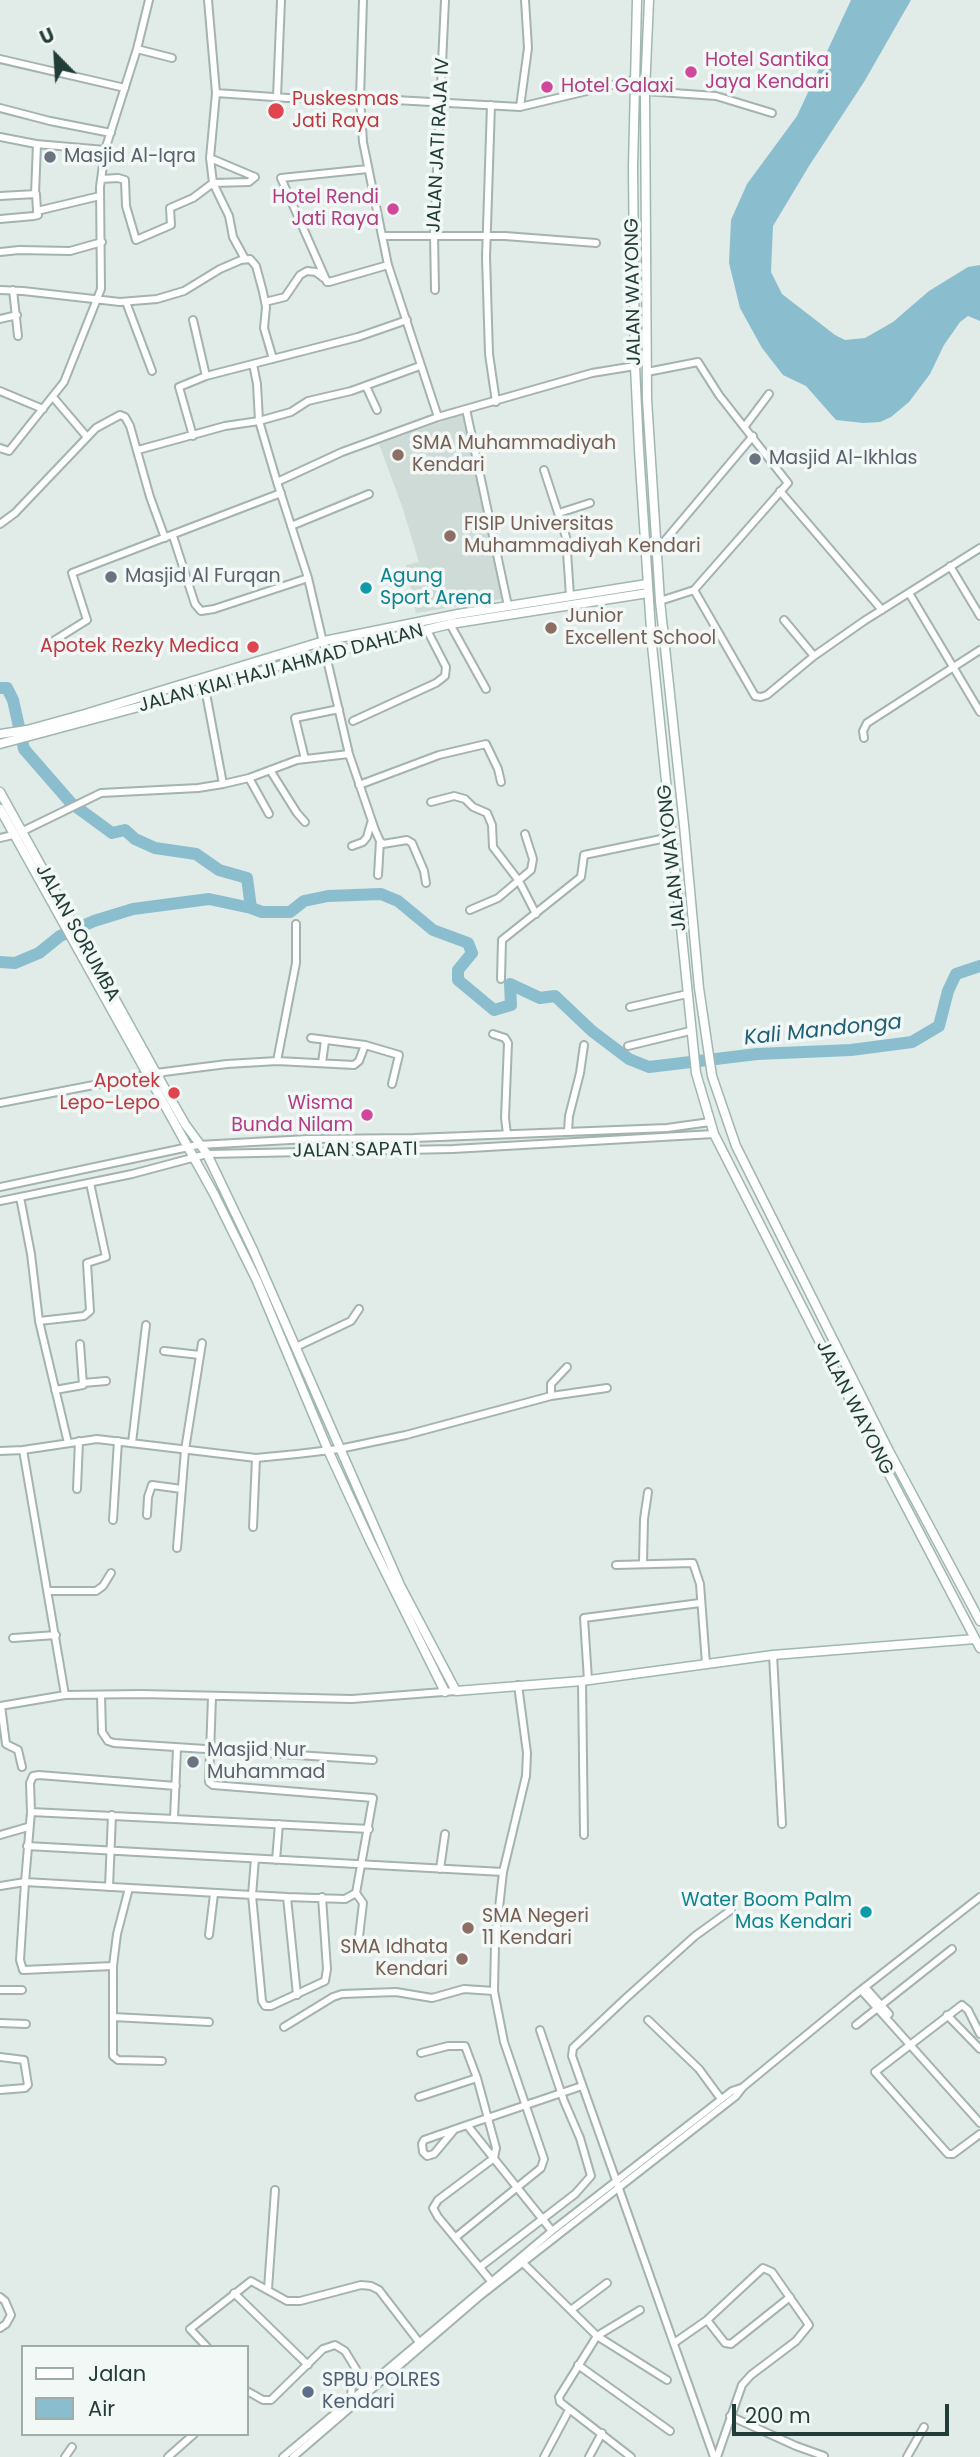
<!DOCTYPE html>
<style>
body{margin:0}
#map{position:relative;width:980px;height:2457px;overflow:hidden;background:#e1ebe8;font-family:Poppins,sans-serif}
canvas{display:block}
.legend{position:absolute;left:21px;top:2345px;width:228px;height:91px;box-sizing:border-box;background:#f1f8f5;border:2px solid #9eada9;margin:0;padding:9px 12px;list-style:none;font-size:21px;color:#223c37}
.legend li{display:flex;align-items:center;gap:14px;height:35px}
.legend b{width:35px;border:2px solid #9eada9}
.north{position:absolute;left:21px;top:21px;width:70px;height:70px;-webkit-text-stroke:5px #f1f8f5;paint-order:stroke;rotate:336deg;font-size:19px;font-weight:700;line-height:28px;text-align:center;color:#223c37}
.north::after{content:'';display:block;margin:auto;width:24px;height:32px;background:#223c37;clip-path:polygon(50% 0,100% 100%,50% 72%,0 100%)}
.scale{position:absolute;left:732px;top:2404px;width:217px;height:32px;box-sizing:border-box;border:4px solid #223c37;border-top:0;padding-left:9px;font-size:21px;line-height:24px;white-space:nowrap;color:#223c37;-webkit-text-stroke:5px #f1f8f5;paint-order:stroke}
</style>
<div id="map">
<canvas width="980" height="2457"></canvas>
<ul class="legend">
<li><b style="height:9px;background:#fff"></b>Jalan</li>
<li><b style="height:19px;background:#8abecf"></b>Air</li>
</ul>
<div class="north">U</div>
<div class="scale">200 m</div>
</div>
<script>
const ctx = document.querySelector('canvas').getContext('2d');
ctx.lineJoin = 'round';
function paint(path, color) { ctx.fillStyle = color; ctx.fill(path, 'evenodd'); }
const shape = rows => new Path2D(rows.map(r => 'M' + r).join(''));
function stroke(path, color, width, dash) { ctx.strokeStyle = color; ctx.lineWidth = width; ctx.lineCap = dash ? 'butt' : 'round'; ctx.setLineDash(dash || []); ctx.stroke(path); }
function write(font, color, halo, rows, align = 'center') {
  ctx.font = font + ' Poppins,sans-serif'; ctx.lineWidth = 7; ctx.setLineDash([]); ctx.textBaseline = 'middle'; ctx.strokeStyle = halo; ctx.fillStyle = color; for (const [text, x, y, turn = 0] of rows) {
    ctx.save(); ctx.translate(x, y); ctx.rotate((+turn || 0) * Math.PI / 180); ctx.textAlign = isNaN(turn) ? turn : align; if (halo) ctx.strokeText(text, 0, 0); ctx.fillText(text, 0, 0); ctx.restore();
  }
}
paint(shape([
 [466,413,502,599,416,613,406,565,419,562,403,509,379,444]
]), '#cfdbd7');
paint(shape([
 [851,0,911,0,864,82,809,166,773,226,771,272,782,294,835,335,845,340,865,338,893,322,929,291,968,267,980,265,980,321,968,316,960,322,944,345,930,374,909,402,891,417,880,422,863,423,836,420,806,386,783,375,762,348,740,308,729,263,731,220,747,184,797,116]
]), '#8abecf');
stroke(shape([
 [0,688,7,688,13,700,24,749,71,803,112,833,125,830,135,839,155,848,196,854,219,870,247,878,251,908,262,912,290,912,304,901,328,896,381,894,398,901,433,930,468,943,472,953,458,970,458,980,494,1010,511,1005,510,984,540,998,555,996,592,1031,629,1059,649,1067,757,1054,851,1050,912,1042,939,1026,948,991,956,974,980,966],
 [0,962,15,963,39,953,60,936,94,921,133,909,209,899,251,908]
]), '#8abecf', 12);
const street = shape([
 [208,0,216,93,210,158,213,183,229,216,233,237,245,259],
 [363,0,360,98,363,142,388,265,438,417],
 [137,49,172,58],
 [0,59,125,88],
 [645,91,716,96,772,113],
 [216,93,288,98,360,98,520,107,633,80],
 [277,97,281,0],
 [491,105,486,257,489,354,496,402],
 [520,107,528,48,525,0],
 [0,108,50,121,111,133],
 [0,137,36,144,105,150],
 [210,158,255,177],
 [101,179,118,178,125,180,126,206,136,240,171,225,170,208,193,198,213,183,249,182,255,177],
 [35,194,37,144],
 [0,196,36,194,37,211],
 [0,219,34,216,38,215,37,211,100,196],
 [383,236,505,236,596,243],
 [0,252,19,250,70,251,102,242],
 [327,282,281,178,368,169],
 [0,290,23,291,120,302,157,299,184,291,220,269,241,260,250,259,256,266,263,292,266,307,264,328,273,359],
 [13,290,18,336],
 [435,290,434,234,445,0],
 [126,302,152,371],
 [265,302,285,297,300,275,307,271,316,272,329,282,388,265],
 [0,319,17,315],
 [193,320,206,376,358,337,407,320],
 [253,364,257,384,259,421,277,482],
 [647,372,698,362,719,395,788,483,694,590,660,601],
 [366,386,377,410],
 [0,391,43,409],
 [53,397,87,437],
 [466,409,508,606],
 [745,426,769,394],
 [193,436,179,387,206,376],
 [0,448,9,451,64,382,101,289,100,187,105,150,137,49,149,0],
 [138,450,225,426,259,421,291,412,308,401,351,391,420,366],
 [544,470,566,537,570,596],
 [780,491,882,610],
 [559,513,590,503],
 [0,524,15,513,96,428,120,415,125,417,130,426,150,497,165,538],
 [291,526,369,494],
 [173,536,195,604,201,611,214,609,308,578],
 [657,550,753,436],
 [950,566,980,616],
 [694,590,755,696,761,697,767,695,814,656,864,621,980,548],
 [909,593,980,712],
 [784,620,814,656],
 [450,624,486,689],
 [55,640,87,620,72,573,281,493],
 [205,688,223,784],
 [353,721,436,683,445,676,446,667,427,630],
 [864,738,863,731,867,723,980,650],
 [305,759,295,718,339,709],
 [270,770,297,813,305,822],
 [249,778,269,814],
 [359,785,439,755,486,744,498,769,501,782],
 [431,802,454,796,465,799,473,807,487,813,492,825,493,847,519,881,536,914],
 [21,832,101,793,198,788,223,784,249,778,297,760,349,754],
 [0,838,13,835],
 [352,846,363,842,367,837,371,823],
 [378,875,380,841],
 [426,883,424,871,412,843,407,840,383,844,380,841,375,830,349,754,308,578,277,482,342,452,438,417,592,373,635,366],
 [470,910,498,898,531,870,533,859,525,834],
 [501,979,502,940,581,877,584,855,671,837],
 [630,1007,687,994],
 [493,1034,505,1038,508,1043,505,1118,507,1134],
 [311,1038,365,1045],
 [628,1046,690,1031],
 [277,1061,354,1065,359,1061,365,1045,399,1055,392,1084],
 [322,1063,325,1041],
 [0,1103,156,1073,227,1064,277,1061,296,963,296,924],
 [568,1131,569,1116,580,1073,584,1045],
 [0,1187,198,1145,308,1139,414,1138,667,1128,710,1122],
 [20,1197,31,1254,39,1321,68,1443],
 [0,1201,132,1174,207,1154,453,1149,714,1134],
 [39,1321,84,1316,90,1311,87,1263,106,1257,90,1183],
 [296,1347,351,1321,359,1309],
 [164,1351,200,1355],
 [83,1383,106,1381],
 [55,1390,83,1385,80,1344],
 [551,1396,551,1384,567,1367],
 [132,1443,146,1325],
 [23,1450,65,1695],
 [0,1451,23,1450,97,1439,256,1458,297,1454,339,1449,406,1435,551,1396,607,1388],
 [77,1489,79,1441],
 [147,1515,148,1497,152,1485,182,1489],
 [113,1520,118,1441],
 [253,1527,256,1458],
 [177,1548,185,1450,202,1343],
 [643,1563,644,1519,648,1492],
 [616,1565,693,1563,700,1584,706,1664],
 [48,1591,96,1591,103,1586,111,1573],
 [13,1638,56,1635],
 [773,1655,782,1824],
 [588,1680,584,1618,700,1603],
 [582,1681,584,1835],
 [101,1695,102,1732,108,1741,114,1743,373,1760],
 [0,1706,65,1695,141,1694,352,1699,456,1691],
 [1,1706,6,1744,18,1750,22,1767],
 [177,1748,174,1819,369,1829],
 [31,1812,30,1783,33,1776,39,1775,176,1786],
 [174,1819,31,1812,25,1882,287,1897,345,1899,356,1893,373,1798,213,1785,209,1782,212,1697],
 [0,1835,28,1827],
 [27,1846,503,1872],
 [255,1859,252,1895,262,2001,265,2006,271,2006,325,1981,327,1969,322,1897],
 [276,1860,279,1824],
 [440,1869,445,1834],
 [0,1886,25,1882,20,1960,23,1970,113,1966],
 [109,1887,112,1815],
 [129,1888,117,1934,113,1966,113,2056,118,2060,162,2061],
 [356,1893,363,1903,358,1945],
 [287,1897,297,1995],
 [209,1935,214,1894],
 [865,1987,889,2014],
 [0,1990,22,1990],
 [861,1990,980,2123],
 [947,2015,980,2049],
 [113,2017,209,2022],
 [648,2020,699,2069,721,2099],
 [0,2023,26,2024],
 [856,2025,952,1949],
 [284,2027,333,1997,342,1994,396,1992,432,1998,464,1989,494,1991],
 [980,2034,968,2010,962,2005,875,2072,948,2154,953,2154,980,2134],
 [421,2053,448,2046,465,2046,477,2078],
 [0,2057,24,2060,28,2085,25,2088,0,2090],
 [419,2097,477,2078,496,2148,494,2158,438,2200,433,2208,438,2217,491,2281],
 [454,2130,434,2154,427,2156,423,2152,422,2144,424,2140,467,2125],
 [552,2231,467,2125,582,2086],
 [456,2237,541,2168,544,2159,504,2042,494,1991,495,1944,503,1872,526,1776,527,1753,518,1685],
 [520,2260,597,2336,667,2380],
 [480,2267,575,2194,591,2176,580,2138,564,2101,540,2030],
 [268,2289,275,2190],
 [234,2293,308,2365],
 [0,2297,5,2301,11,2315,6,2324,0,2328],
 [571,2310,607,2283],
 [707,2320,725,2343,731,2344,790,2297],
 [674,2343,707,2320,763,2268,772,2272,809,2325,796,2341,751,2375,742,2385,717,2457],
 [207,2347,190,2329,251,2281,287,2301,300,2301,361,2285,371,2286,379,2290,419,2342],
 [578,2365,670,2431],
 [247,2391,263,2400,271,2400,323,2349,335,2345,345,2351,356,2369,352,2381,351,2399],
 [730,2416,796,2446,824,2456],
 [65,2457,72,2447],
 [168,2457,194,2434],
 [283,2457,552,2231,732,2091,741,2088],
 [293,2457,480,2296,736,2096,743,2087,856,1994,980,1897],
 [544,2457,569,2410],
 [589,2457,602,2433],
 [631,2457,560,2402,559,2397,597,2336,640,2310],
 [714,2457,572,2056,573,2048,626,1998,695,1936,731,1910],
 [907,2457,924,2427]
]);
const secondary = shape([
 [637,0,633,167,635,366,639,450,652,645,696,1073,714,1134,827,1356,980,1648],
 [649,0,645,91,647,399,660,601,684,825,699,988,712,1076,736,1146,889,1451,980,1621],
 [0,734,27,730,85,714,324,641,458,614,647,584],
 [0,744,146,705,292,662,450,624,648,593],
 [0,792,156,1073,185,1124,207,1154,253,1250,400,1585,456,1691,582,1681,773,1655,975,1639],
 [0,809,214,1194,257,1281,328,1450,370,1541,445,1692]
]);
stroke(street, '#a4b3af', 10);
stroke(secondary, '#a0b7b1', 11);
stroke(street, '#fff', 6);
stroke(secondary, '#fff', 8);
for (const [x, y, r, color] of [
 [691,72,7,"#d1479c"],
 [547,87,7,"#d1479c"],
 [276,111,9,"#e0444e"],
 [50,157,7,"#6b7280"],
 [393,209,7,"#d1479c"],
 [398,455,7,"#8d6e63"],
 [755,459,7,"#6b7280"],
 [450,536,7,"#8d6e63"],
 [111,577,7,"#6b7280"],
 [366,588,7,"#0f9aa8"],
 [551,628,7,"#8d6e63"],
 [253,647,7,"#e0444e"],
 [174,1093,7,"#e0444e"],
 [367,1115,7,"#d1479c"],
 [193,1762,7,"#6b7280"],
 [866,1912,7,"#0f9aa8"],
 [468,1928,7,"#8d6e63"],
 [462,1959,7,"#8d6e63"],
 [308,2392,7,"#5c6f8a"]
]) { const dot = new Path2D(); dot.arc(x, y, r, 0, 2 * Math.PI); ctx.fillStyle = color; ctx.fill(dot); stroke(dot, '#f1f8f5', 2.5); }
write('19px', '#b23c85', '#f1f8f5', [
 ["Hotel Santika",705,61],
 ["Jaya Kendari",705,83],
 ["Hotel Galaxi",561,87],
 ["Hotel Rendi",379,198,"right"],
 ["Jati Raya",379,220,"right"],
 ["Wisma",353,1104,"right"],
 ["Bunda Nilam",353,1126,"right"]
], 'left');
write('19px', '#be3a42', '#f1f8f5', [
 ["Puskesmas",292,100,"left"],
 ["Jati Raya",292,122,"left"],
 ["Apotek Rezky Medica",239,647],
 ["Apotek",160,1082],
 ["Lepo-Lepo",160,1104]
], 'right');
write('19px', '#223c37', '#f1f8f5', [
 ["JALAN JATI RAJA IV",439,145,-87],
 ["JALAN WAYONG",634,292,-91],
 ["JALAN KIAI HAJI AHMAD DAHLAN",281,669,-15],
 ["JALAN WAYONG",673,858,-96],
 ["JALAN SORUMBA",77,933,61],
 ["JALAN SAPATI",355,1151,-1],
 ["JALAN WAYONG",854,1408,63]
]);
write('19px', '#5b616d', '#f1f8f5', [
 ["Masjid Al-Iqra",64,157],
 ["Masjid Al-Ikhlas",769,459],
 ["Masjid Al Furqan",125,577],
 ["Masjid Nur",207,1751],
 ["Muhammad",207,1773]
], 'left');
write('19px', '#785e54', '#f1f8f5', [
 ["SMA Muhammadiyah",412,444],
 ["Kendari",412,466],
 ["FISIP Universitas",464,525],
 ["Muhammadiyah Kendari",464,547],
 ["Junior",565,617],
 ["Excellent School",565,639],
 ["SMA Negeri",482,1917],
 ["11 Kendari",482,1939],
 ["SMA Idhata",448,1948,"right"],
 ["Kendari",448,1970,"right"]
], 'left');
write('19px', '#0d838f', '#f1f8f5', [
 ["Agung",380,577],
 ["Sport Arena",380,599],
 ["Water Boom Palm",852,1901,"right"],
 ["Mas Kendari",852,1923,"right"]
], 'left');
write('19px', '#4e5e75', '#f1f8f5', [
 ["SPBU POLRES",322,2381],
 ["Kendari",322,2403]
], 'left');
write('italic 21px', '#1e5e76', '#f1f8f5', [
 ["Kali Mandonga",823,1031,-6]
]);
</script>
